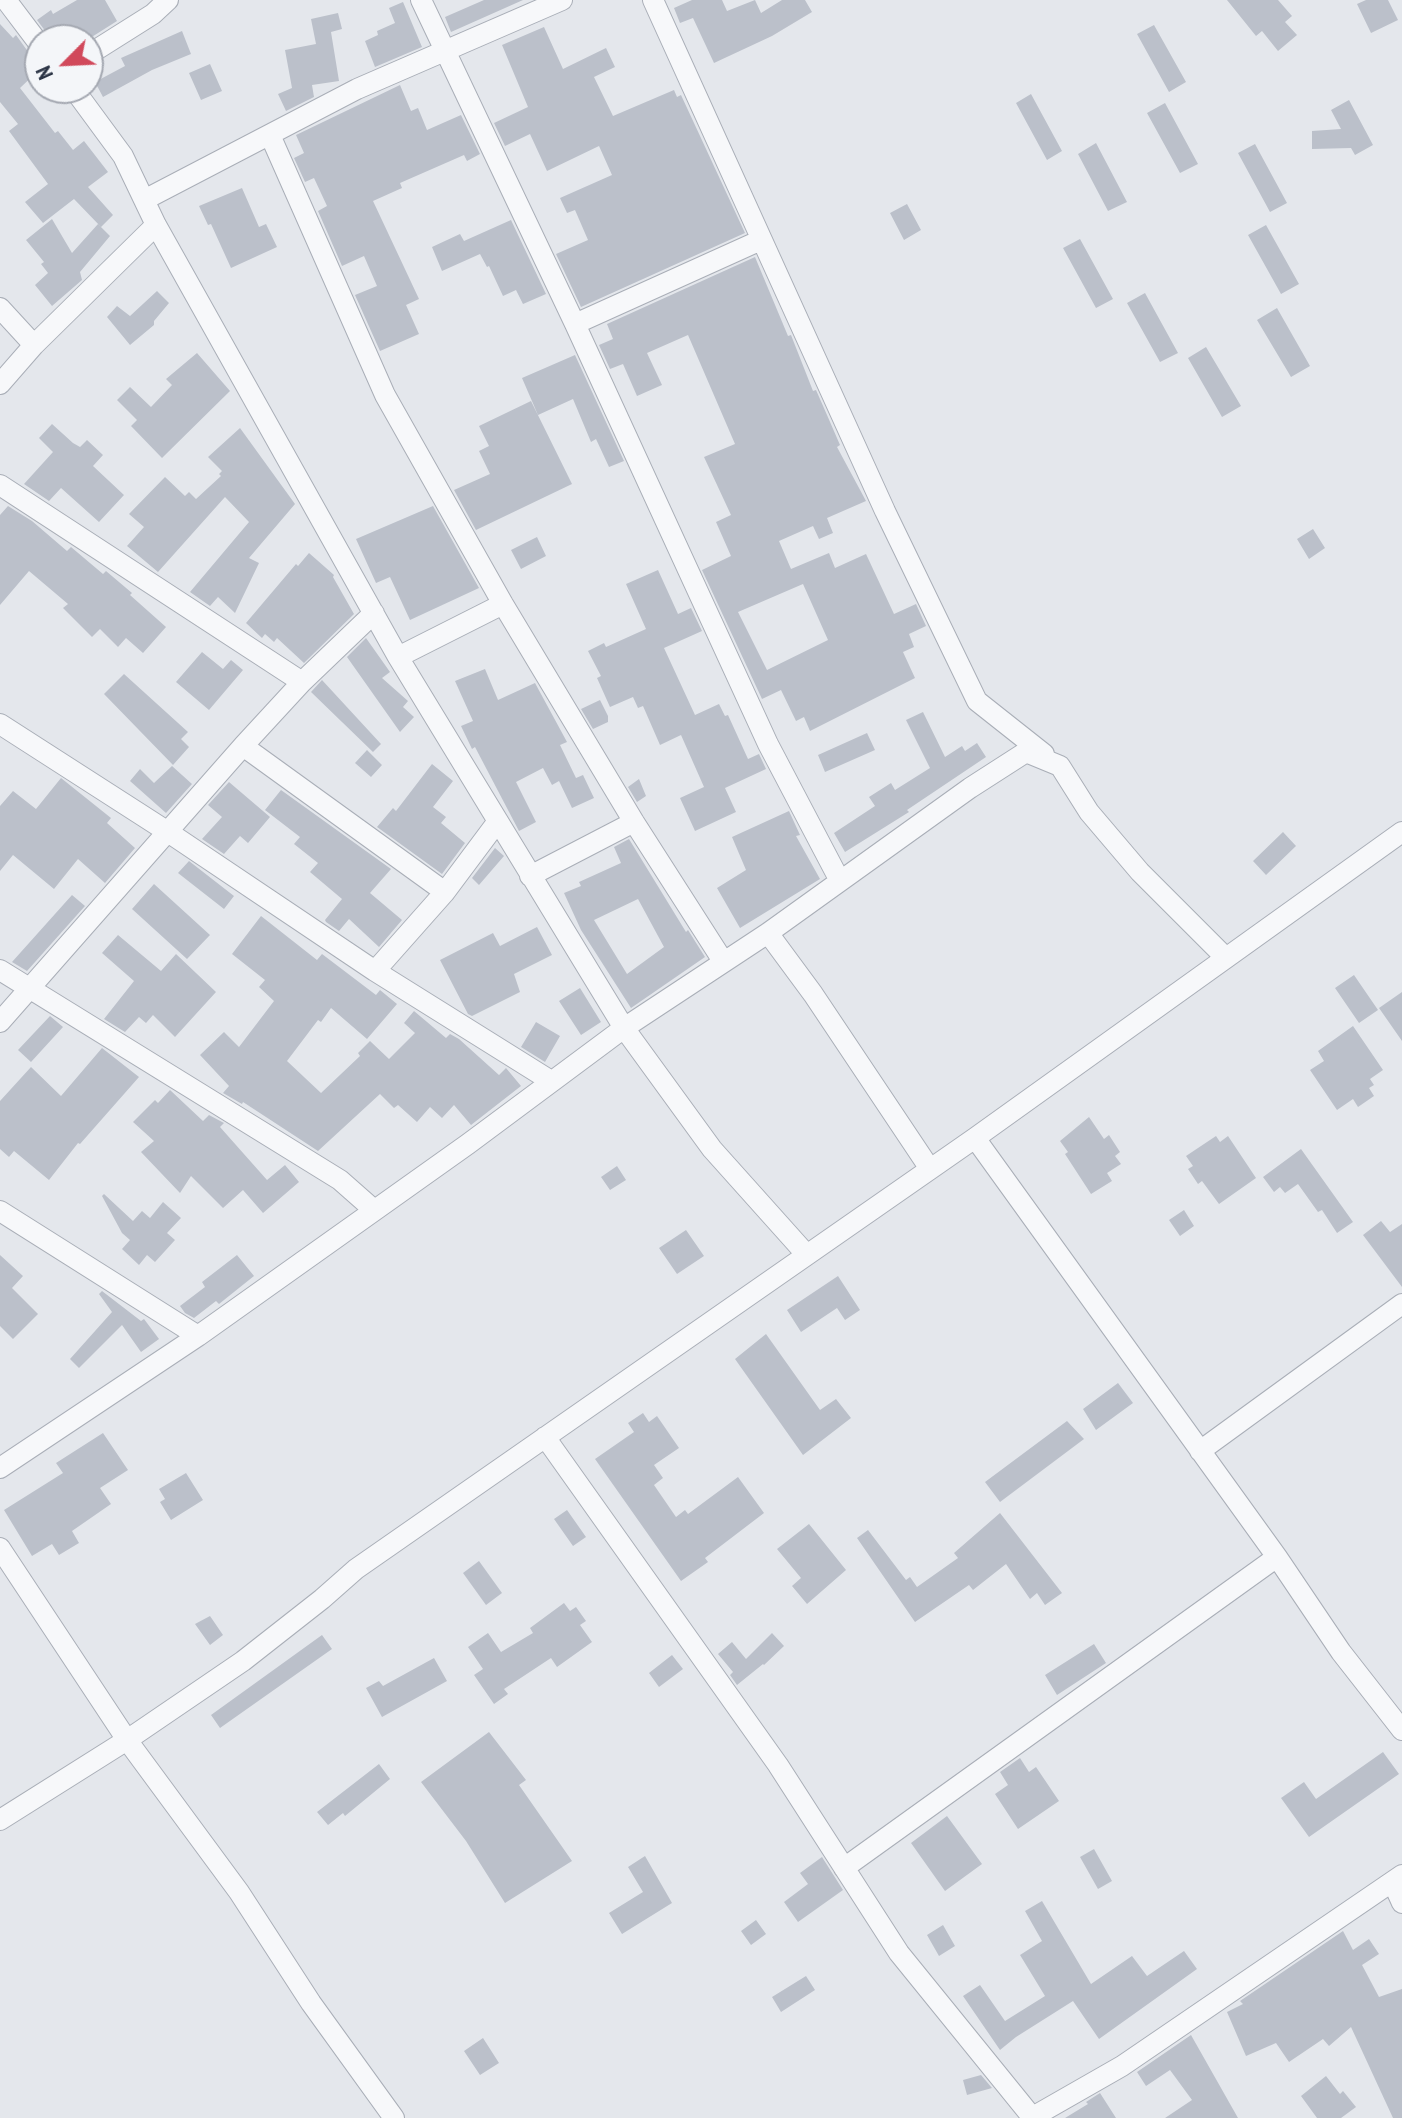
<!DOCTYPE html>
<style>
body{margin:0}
#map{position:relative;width:1402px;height:2118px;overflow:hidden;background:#e4e7ec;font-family:"PT Sans Narrow",sans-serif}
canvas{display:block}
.north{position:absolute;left:24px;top:24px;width:80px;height:80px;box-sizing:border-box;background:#f4f6f9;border:2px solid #a4a8b1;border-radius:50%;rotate:246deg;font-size:22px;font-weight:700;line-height:32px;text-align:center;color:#2b3445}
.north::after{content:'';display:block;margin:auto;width:28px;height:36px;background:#d1495b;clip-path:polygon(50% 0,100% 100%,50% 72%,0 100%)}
</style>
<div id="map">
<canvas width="1402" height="2118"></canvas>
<div class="north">N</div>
</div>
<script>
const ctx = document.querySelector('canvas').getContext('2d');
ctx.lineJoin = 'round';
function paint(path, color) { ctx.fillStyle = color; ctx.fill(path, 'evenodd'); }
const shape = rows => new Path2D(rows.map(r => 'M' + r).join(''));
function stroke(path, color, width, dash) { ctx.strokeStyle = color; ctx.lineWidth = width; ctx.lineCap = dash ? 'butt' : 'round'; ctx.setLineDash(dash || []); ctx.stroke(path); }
paint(shape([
 [77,0,105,0,117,21,87,40,52,40,37,20,51,10,53,14],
 [484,0,523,0,451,32,445,17],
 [692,0,722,0,727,11,755,0,761,13,782,0,805,0,812,12,772,36,714,63,693,18,680,23,674,8],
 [1227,0,1278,0,1292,16,1285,22,1297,35,1278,51,1262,31,1256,36],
 [1366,0,1388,0,1398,20,1371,33,1357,4],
 [403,2,422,47,375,67,365,41,378,35,377,31,395,23,389,8],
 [338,13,342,29,331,32,339,81,312,85,314,97,286,111,278,94,292,88,285,50,316,44,311,19],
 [0,24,13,38,16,35,29,53,27,55,40,69,20,88,55,133,58,131,73,150,84,141,108,172,88,187,113,215,101,227,74,199,43,223,25,202,48,184,9,131,18,124,0,102],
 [1154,25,1186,82,1169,92,1137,34],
 [544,27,563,69,606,48,615,67,594,77,613,116,674,90,677,97,681,95,745,233,581,307,556,254,588,240,575,210,567,213,560,198,612,175,599,146,547,171,530,134,505,146,494,123,528,107,502,45],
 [182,31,191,54,152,70,103,97,95,82,125,66,121,58],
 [210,64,222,91,201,100,189,73],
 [400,85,411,111,418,108,427,130,461,115,480,154,467,161,464,155,400,183,402,188,373,201,419,299,406,305,419,334,380,351,355,295,377,286,364,256,342,266,318,211,327,206,314,178,305,182,294,158,304,153,296,135],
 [1031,94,1062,151,1047,160,1016,103],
 [1349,100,1373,145,1355,155,1351,148,1312,149,1312,131,1341,129,1331,110],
 [1165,103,1198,164,1180,173,1147,113],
 [1096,143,1127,202,1108,211,1078,154],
 [1255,144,1287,203,1270,212,1238,153],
 [242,188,259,227,266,224,277,247,231,268,211,224,208,225,199,206],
 [907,204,921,230,904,240,890,213],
 [52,219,72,253,98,224,110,236,80,272,82,280,52,306,35,285,48,273,41,264,44,262,26,240],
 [511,220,546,294,523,304,516,290,503,296,489,266,487,267,480,254,442,271,432,247,460,234,464,241],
 [1266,225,1299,284,1281,294,1248,235],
 [1080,239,1113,299,1096,308,1063,248],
 [755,257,788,336,791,335,813,391,816,390,827,415,840,445,837,447,866,501,827,518,833,533,819,539,813,526,779,541,791,569,829,553,835,568,866,554,894,614,916,604,926,626,909,634,914,647,903,652,915,678,810,731,804,717,796,721,781,690,762,699,702,570,731,556,716,522,731,515,704,457,735,444,688,335,647,353,662,385,637,396,623,364,610,369,599,345,613,339,607,324],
 [803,584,828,640,767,670,738,612],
 [157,291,169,303,154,321,154,325,130,345,107,317,117,306,130,316],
 [1145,293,1178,353,1160,362,1127,303],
 [1277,308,1310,366,1291,377,1257,320],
 [1206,347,1241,406,1222,417,1188,358],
 [197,353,230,391,162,458,131,426,137,420,117,400,130,387,151,407,172,385,166,379],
 [575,355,624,461,609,467,596,439,591,442,573,399,538,415,522,378],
 [531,401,572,484,476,530,454,490,490,474,479,451,489,446,479,426],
 [52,424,73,443,80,447,87,440,103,455,93,466,124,495,99,522,61,488,49,501,24,484,53,452,39,438],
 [240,428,295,504,249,558,259,563,235,613,218,597,210,606,190,592,249,522,225,497,158,572,127,546,144,527,129,514,165,477,185,496,189,492,196,499,221,476,219,474,222,471,208,457],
 [8,506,32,521,67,551,71,547,103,574,106,571,132,593,130,595,166,627,143,653,126,638,118,647,100,629,92,637,63,608,68,604,29,571,0,605,0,515],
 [433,506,479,588,410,620,390,577,376,583,356,539],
 [1313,529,1325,548,1309,559,1297,539],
 [537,537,546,556,521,569,511,550],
 [309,553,334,575,333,577,354,614,304,663,277,638,274,642,265,634,262,638,246,623,296,564,298,566],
 [658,570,678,614,691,608,702,631,664,648,695,715,719,704,725,716,728,715,748,759,759,754,766,769,725,788,736,812,695,831,680,798,704,787,681,735,660,745,643,706,638,708,633,697,610,707,597,678,601,676,588,651,604,643,606,647,646,629,626,584],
 [366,638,390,672,382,678,408,701,403,707,414,717,400,732,347,657],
 [202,652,223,669,231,660,243,670,209,710,176,682],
 [485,669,498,700,535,683,567,742,560,745,576,778,583,775,594,798,572,808,559,781,552,785,543,768,516,782,536,822,519,831,475,747,472,749,461,726,473,721,455,681],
 [124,674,188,732,181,739,189,747,173,765,104,694],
 [322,680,381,744,373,752,311,692],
 [600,700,608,716,608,722,593,729,581,709],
 [923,712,945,757,962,746,965,751,977,743,986,757,907,810,909,812,845,852,834,833,875,806,869,797,891,783,895,790,930,768,906,720],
 [867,733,875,750,825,772,818,755],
 [367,750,382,765,371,777,355,763],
 [432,764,453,781,433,807,446,817,441,823,465,843,442,874,377,827,393,808,396,811],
 [172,766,192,784,166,813,130,781,140,769,154,783],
 [61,778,111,818,107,823,135,848,105,883,78,859,54,889,13,855,0,871,0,806,13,791,36,809],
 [639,779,646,796,637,802,628,787],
 [229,782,270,817,248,843,240,836,224,854,202,839,222,817,208,805],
 [281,790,391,869,370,893,402,920,379,947,349,919,339,931,326,922,325,920,342,899,310,872,318,863,294,844,300,837,265,810],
 [789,811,800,835,796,836,820,879,740,928,717,888,746,870,732,837],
 [1283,832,1296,846,1266,875,1253,861],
 [629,839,686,932,688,930,705,957,631,1008,581,930,564,893,581,886,579,882,621,863,614,847],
 [638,899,664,947,627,974,594,920],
 [495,848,504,856,479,885,472,878],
 [189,861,234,896,224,909,178,873],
 [154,884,210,935,187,959,132,909],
 [72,895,85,906,27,971,12,962],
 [261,916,317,960,322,954,376,995,380,990,397,1004,367,1039,331,1008,321,1022,318,1020,287,1061,321,1093,360,1056,358,1053,370,1041,389,1059,415,1033,404,1023,414,1011,446,1038,450,1034,459,1039,499,1075,506,1068,521,1086,471,1125,454,1105,442,1118,430,1107,417,1122,398,1105,394,1108,380,1094,318,1151,243,1102,242,1104,223,1093,229,1086,200,1055,224,1032,239,1047,274,1001,259,987,265,980,232,954],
 [537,927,552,955,514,974,520,992,472,1016,468,1014,440,960,493,933,500,946],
 [118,935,161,971,176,954,216,992,175,1037,153,1015,146,1023,139,1017,125,1032,104,1019,134,981,102,953],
 [1354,975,1378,1010,1359,1023,1335,988],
 [580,988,601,1022,581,1035,559,1001],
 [1402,992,1402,1041,1379,1008],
 [50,1016,63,1027,31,1062,18,1050],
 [536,1022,560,1036,545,1062,521,1047],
 [1353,1026,1383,1070,1370,1079,1374,1085,1369,1088,1374,1096,1358,1107,1353,1099,1337,1110,1310,1070,1324,1061,1318,1051],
 [102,1048,139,1077,80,1144,78,1143,49,1180,14,1151,9,1157,0,1149,0,1101,31,1067,61,1096],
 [170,1090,203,1121,209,1115,224,1123,220,1127,267,1180,285,1165,299,1182,263,1213,243,1190,223,1208,191,1176,180,1193,141,1152,154,1141,133,1122,155,1100,158,1103],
 [1089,1117,1104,1139,1109,1135,1120,1152,1115,1156,1121,1164,1107,1173,1112,1181,1091,1194,1065,1154,1068,1152,1060,1141],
 [1216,1136,1220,1142,1228,1136,1256,1178,1219,1204,1202,1181,1198,1184,1188,1169,1193,1166,1186,1156],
 [1301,1149,1353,1222,1337,1233,1322,1210,1318,1212,1298,1184,1285,1193,1280,1187,1274,1192,1263,1177],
 [617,1166,626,1180,610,1190,601,1177],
 [104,1194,133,1221,142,1211,150,1218,163,1202,181,1218,167,1233,175,1240,155,1262,147,1255,139,1265,122,1249,130,1240,122,1233,102,1196],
 [1184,1210,1194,1226,1180,1236,1169,1220],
 [1381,1221,1390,1232,1402,1224,1402,1287,1363,1235],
 [686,1230,704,1256,677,1274,659,1248],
 [0,1255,23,1276,12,1288,38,1314,13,1339,0,1326],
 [237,1255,254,1276,219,1304,216,1301,194,1318,185,1313,180,1306,205,1287,202,1282],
 [838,1276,860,1310,845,1320,837,1308,801,1332,787,1310],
 [102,1291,141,1321,144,1319,159,1339,141,1352,122,1325,79,1368,70,1359,112,1312,99,1294],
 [766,1334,820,1410,836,1399,851,1418,803,1455,735,1359],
 [1118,1383,1133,1403,1096,1430,1083,1409],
 [643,1413,649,1422,657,1416,679,1448,654,1465,663,1478,654,1485,676,1517,685,1510,688,1514,738,1477,764,1513,705,1558,708,1562,681,1581,595,1459,634,1432,628,1423],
 [1067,1421,1084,1439,1000,1502,985,1482],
 [103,1433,128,1470,100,1488,111,1504,72,1531,79,1543,59,1555,52,1544,32,1556,4,1510,63,1473,56,1463],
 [186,1473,203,1500,171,1520,160,1502,165,1499,159,1489],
 [567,1510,586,1537,573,1546,554,1519],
 [1000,1513,1062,1593,1045,1605,1037,1593,1030,1599,1006,1564,973,1590,969,1585,915,1622,857,1538,868,1530,906,1580,910,1577,917,1587,958,1558,954,1553],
 [809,1524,846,1570,807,1604,792,1586,801,1578,777,1549],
 [479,1561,502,1593,486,1605,463,1573],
 [564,1603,570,1611,576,1607,586,1621,580,1625,592,1642,557,1667,551,1658,504,1689,508,1694,494,1704,474,1675,483,1669,468,1647,488,1633,501,1652,533,1633,530,1628],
 [210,1616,223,1635,210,1645,195,1624],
 [772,1633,784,1646,764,1665,763,1664,737,1685,730,1675,733,1672,718,1654,732,1642,746,1659],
 [322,1635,332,1649,220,1728,211,1715],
 [1094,1644,1106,1663,1057,1695,1045,1675],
 [672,1655,683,1669,659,1687,649,1673],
 [434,1658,447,1681,382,1717,366,1688,379,1681,383,1686],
 [489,1732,526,1780,519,1785,572,1861,505,1903,466,1841,421,1782],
 [1383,1752,1399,1774,1309,1837,1281,1798,1304,1782,1316,1799],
 [1020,1758,1029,1772,1036,1767,1059,1801,1018,1829,995,1794,1008,1785,1000,1772],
 [379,1764,390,1779,345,1816,343,1813,328,1825,317,1812],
 [947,1816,982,1864,945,1891,911,1843],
 [1094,1849,1112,1881,1098,1889,1080,1857],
 [645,1856,672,1903,622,1934,609,1913,643,1892,628,1867],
 [822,1857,843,1890,798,1922,784,1902,808,1884,800,1873],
 [1042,1901,1091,1984,1132,1956,1147,1976,1184,1951,1197,1969,1099,2039,1073,2001,1016,2037,1000,2050,963,1996,980,1985,1005,2021,1045,1996,1020,1955,1042,1941,1025,1911],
 [756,1920,766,1934,751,1945,741,1931],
 [943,1925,955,1946,939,1956,927,1935],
 [1343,1931,1353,1950,1369,1939,1379,1954,1362,1965,1379,1997,1402,1989,1402,2118,1393,2118,1351,2027,1329,2046,1323,2039,1289,2062,1276,2043,1246,2056,1227,2012,1243,2004,1240,2001],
 [806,1976,815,1990,781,2012,772,1997],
 [1191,2035,1238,2118,1165,2118,1192,2100,1170,2070,1146,2086,1137,2072],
 [483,2038,499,2063,480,2075,464,2051],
 [981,2075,992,2088,967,2095,963,2080],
 [1326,2076,1340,2094,1343,2091,1356,2107,1341,2118,1317,2118,1301,2096],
 [1100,2093,1116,2118,1065,2118,1088,2104,1086,2102]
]), '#bbc0ca');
const minor = shape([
 [6,0,40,45],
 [421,0,575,324,768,744,840,881],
 [653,0,885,511,977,701,1044,754],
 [88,55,153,14,168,0],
 [73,88,123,156,156,225,398,657,624,1028,712,1149,806,1254],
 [270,135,385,395,503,604,634,822,723,961],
 [144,200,357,89,562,0],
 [0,308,34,345],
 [575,324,761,240],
 [0,384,34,345,156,225],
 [0,485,302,682],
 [398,657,503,604],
 [0,724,168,832,375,971,551,1081],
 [243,746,445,892],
 [530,876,634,822],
 [768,933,813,994,930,1169],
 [0,970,340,1180,374,1210],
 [375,971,445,892,498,821],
 [0,1022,243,746,302,682,374,613],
 [975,1138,1277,1557,1341,1652,1402,1730],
 [0,1211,198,1336],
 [545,1437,778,1765,899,1953,1032,2117],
 [1200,1451,1402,1304],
 [0,1468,198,1336,468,1144,624,1028,768,933,970,788,1026,752,1060,766,1089,812,1140,872,1226,958],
 [0,1548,127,1740,239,1892,311,2003,394,2118],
 [0,1820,127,1740,243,1661,322,1599,356,1569,975,1138,1402,832],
 [844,1868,1277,1557],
 [1393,1883,1402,1903],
 [1031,2118,1122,2066,1402,1875]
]);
stroke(minor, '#a9aeb7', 22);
stroke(minor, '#f7f8fa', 20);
</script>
